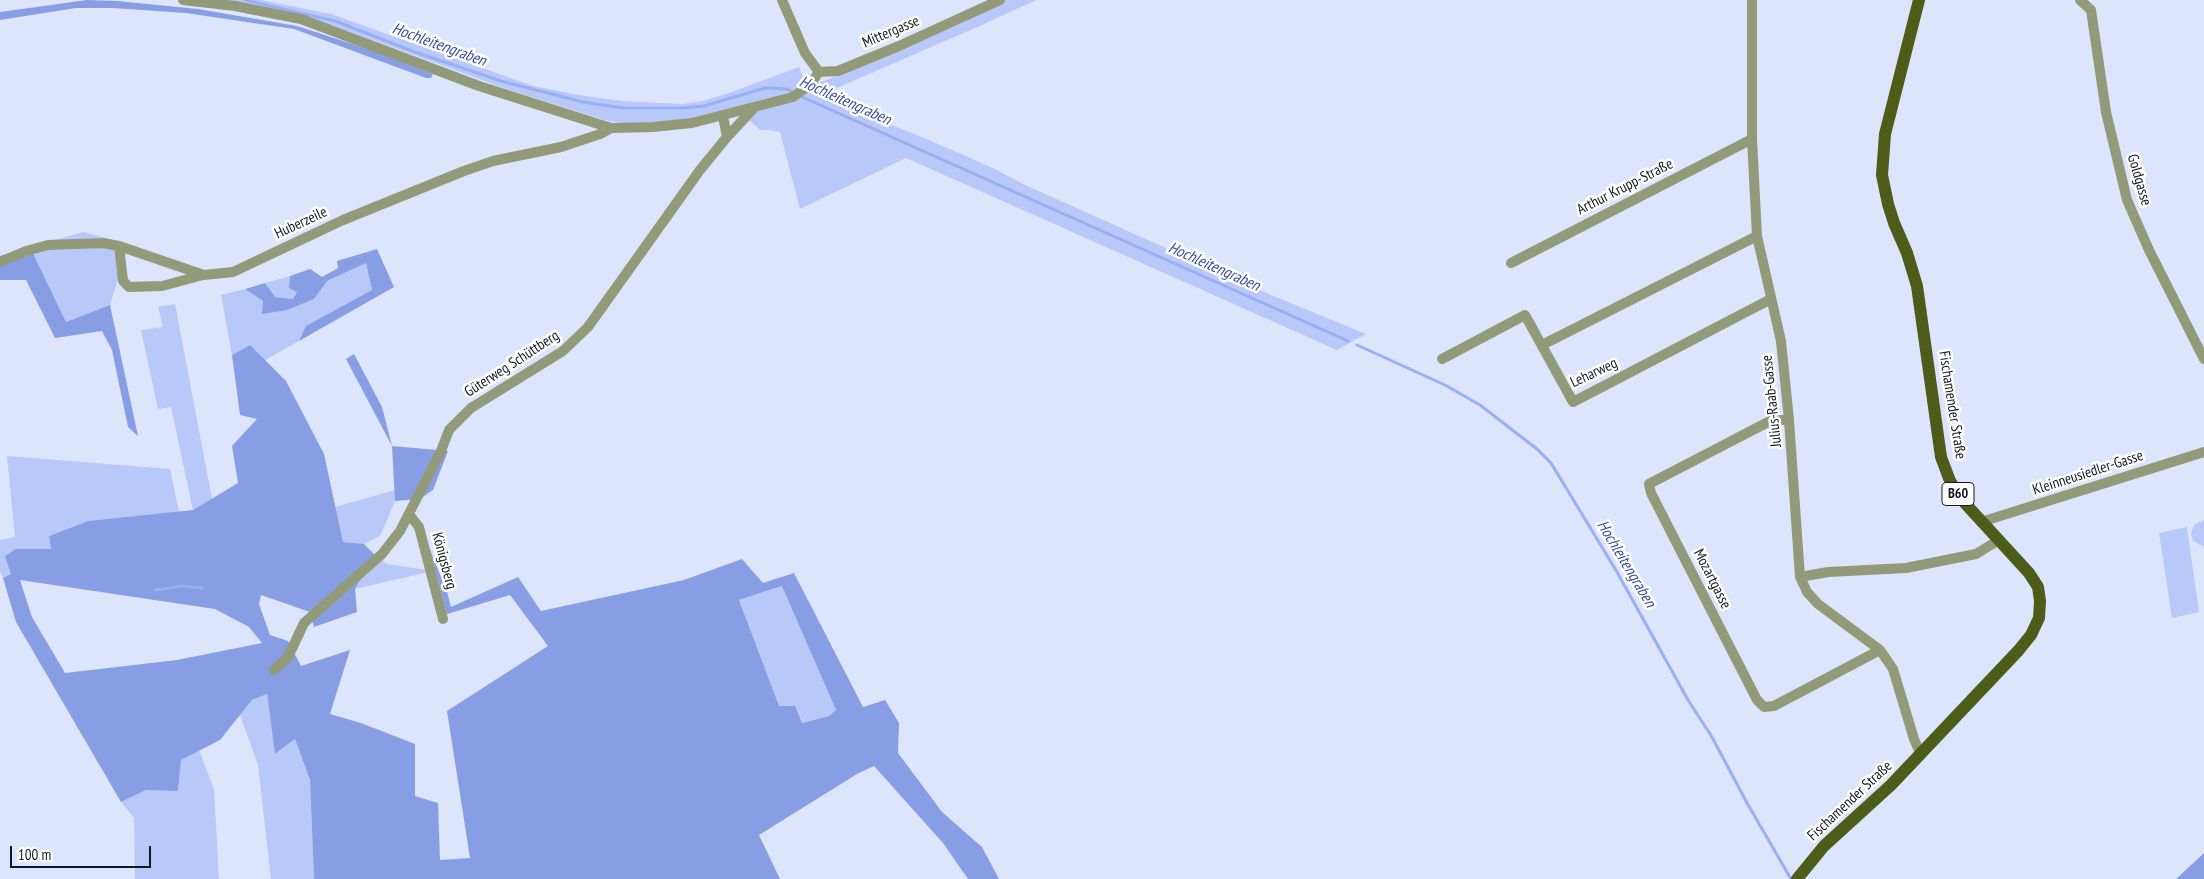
<!DOCTYPE html>
<meta charset="utf-8">
<style>
body{margin:0}
#map{position:relative;width:2204px;height:879px;overflow:hidden;background:#dde5fd;font-family:"PT Sans Narrow",sans-serif}
canvas{display:block}
.scale{position:absolute;left:10px;top:846px;width:141px;height:22px;box-sizing:border-box;border:2px solid #151822;border-top:0;padding-left:6px;font-size:15px;line-height:18px;white-space:nowrap;color:#151822;-webkit-text-stroke:4px #fff;paint-order:stroke}
</style>
<div id="map">
<canvas width="2204" height="879"></canvas>
<div class="scale">100 m</div>
</div>
<script>
const ctx = document.querySelector('canvas').getContext('2d');
ctx.lineJoin = 'round';
function paint(path, color) { ctx.fillStyle = color; ctx.fill(path, 'evenodd'); }
const shape = rows => new Path2D(rows.map(r => 'M' + r).join(''));
function stroke(path, color, width, dash) { ctx.strokeStyle = color; ctx.lineWidth = width; ctx.lineCap = dash ? 'butt' : 'round'; ctx.setLineDash(dash || []); ctx.stroke(path); }
function write(font, color, halo, rows, align = 'center') {
  ctx.font = font + ' "PT Sans Narrow",sans-serif'; ctx.lineWidth = 5; ctx.setLineDash([]); ctx.textBaseline = 'middle'; ctx.strokeStyle = halo; ctx.fillStyle = color; for (const [text, x, y, turn = 0] of rows) {
    ctx.save(); ctx.translate(x, y); ctx.rotate((+turn || 0) * Math.PI / 180); ctx.textAlign = isNaN(turn) ? turn : align; if (halo) ctx.strokeText(text, 0, 0); ctx.fillText(text, 0, 0); ctx.restore();
  }
}
paint(shape([
 [219,0,261,0,331,14,533,86,578,95,622,101,682,104,703,101,732,92,799,67,805,82,819,83,967,21,964,11,987,0,1036,0,982,25,839,87,833,92,834,96,857,111,929,140,995,169,1025,185,1271,295,1366,334,1337,350,906,158,800,209,780,132,770,130,760,130,736,108,700,117,678,121,622,123,608,121,509,90,332,25],
 [83,232,113,240,118,279,110,305,66,322,30,247],
 [366,263,372,290,307,326,299,341,265,360,250,345,232,355,221,295,245,289,263,301,314,299,327,281],
 [290,276,289,288,297,292,293,299,274,297,265,283],
 [175,304,212,499,193,510,171,407,158,409,141,330,163,327,158,307],
 [7,456,170,469,179,512,88,521,49,536,51,549,16,549,11,574,3,578,0,571,0,540,15,537],
 [395,490,395,501,380,536,364,544,343,542,335,507],
 [2204,520,2204,547,2193,541,2191,533,2194,525],
 [2187,527,2199,612,2172,618,2159,533],
 [375,555,387,564,433,571,355,589],
 [783,586,836,710,829,716,801,723,779,707,739,600],
 [267,694,275,754,295,739,310,780,314,879,271,879,258,765,240,715,252,700],
 [199,750,214,789,219,879,135,879,134,818,121,802,146,790,178,791,181,760]
]), '#b8c8f8');
paint(shape([
 [87,0,117,1,198,9,297,26,368,49,433,74,431,78,426,78,294,29,186,13,113,8,76,8,0,20,0,12],
 [30,247,66,322,110,305,138,436,128,427,112,350,102,331,55,338,26,280,0,280,0,256],
 [377,249,394,287,299,341,306,326,372,290,366,263,327,281,314,299,287,310,262,314,263,301,245,289,265,283,275,297,293,299,297,292,289,288,290,276,310,269,322,277,338,268,337,261],
 [250,345,286,381,324,454,343,542,364,544,375,555,355,589,357,612,314,627,310,612,261,595,259,604,270,635,288,641,301,666,350,650,330,714,361,723,415,744,415,796,438,803,440,860,470,858,447,711,548,646,510,595,447,614,429,547,447,592,451,607,518,577,541,611,684,580,742,559,763,583,794,573,863,707,885,700,899,723,898,753,942,812,982,847,999,879,968,879,943,843,874,766,857,774,759,835,780,879,314,879,310,780,295,739,275,754,267,694,252,700,220,740,181,760,178,791,146,790,121,802,16,622,3,578,11,574,5,556,16,549,51,549,49,536,88,521,193,510,238,483,232,446,257,419,240,415,232,355],
 [20,580,215,609,249,627,262,643,177,660,65,673,32,617],
 [782,586,836,710,829,716,802,723,795,706,779,706,739,600],
 [354,354,382,407,392,446,448,451,433,490,420,499,395,501,392,446,346,359],
 [2204,853,2204,879,2176,879]
]), '#889ee4');
stroke(shape([
 [245,0,335,21,415,52,501,81,583,102,624,108,683,108,704,106,765,88,786,89,795,93],
 [800,96,1348,341],
 [1357,345,1445,385,1480,405,1537,449,1551,463,1617,572,1688,700,1712,737,1747,803,1791,879],
 [155,590,182,586,202,588]
]), '#98aff6', 3);
stroke(shape([
 [183,0,235,6,301,19,479,86,611,128,653,127,692,123,793,97,810,85,819,72,838,71,899,46,1000,0],
 [782,0,805,53,819,72],
 [1752,0,1752,139,1757,236,1781,341,1789,420,1800,577,1807,592,1818,604,1880,650,1893,669,1914,739,1921,755],
 [2080,0,2091,10,2106,112,2127,200,2149,250,2204,359],
 [723,116,727,137],
 [119,246,123,281,129,287,162,286,203,275],
 [0,262,26,251,48,245,103,243,119,246,204,275,233,272,343,220,464,171,493,161,561,147,600,134,611,128],
 [1511,263,1752,139],
 [1542,345,1757,236],
 [1442,359,1525,315,1573,402,1771,299],
 [1789,420,1772,420,1670,473,1649,484,1651,493,1757,700,1764,707,1774,706,1880,650],
 [409,514,419,527,443,619],
 [1981,522,2204,452],
 [1800,577,1828,572,1906,568,1976,554,1999,540],
 [274,670,288,657,304,623,382,554,400,531,441,451,449,430,471,408,563,351,588,327,700,170,727,137,755,107]
]), '#929a79', 10);
stroke(shape([
 [1797,879,1824,846,1891,785,2018,651,2031,635,2039,618,2040,601,2038,587,2029,573,1962,500,1950,481,1941,457,1917,286,1907,253,1894,223,1888,204,1882,175,1885,134,1919,0]
]), '#4f5b19', 12);
for (const [x, y, w] of [
 [1958,494,32]
]) { const box = new Path2D(); box.roundRect(x - w / 2, y - 11.5, w, 23, 4); ctx.fillStyle = '#fff'; ctx.fill(box); stroke(box, '#151822', 1); }
write('bold 14px', '#151822', null, [
 ["B60",1958,494]
]);
write('15px', '#151822', '#fff', [
 ["Mittergasse",891,32,-23],
 ["Goldgasse",2139,180,74],
 ["Arthur Krupp-Straße",1625,187,-27],
 ["Huberzeile",301,223,-25],
 ["Güterweg Schüttberg",512,364,-33],
 ["Leharweg",1594,373,-25],
 ["Julius-Raab-Gasse",1772,401,-96],
 ["Fischamender Straße",1952,405,81],
 ["Kleinneusiedler-Gasse",2088,473,-18],
 ["Königsberg",444,561,75],
 ["Mozartgasse",1712,579,63],
 ["Fischamender Straße",1850,801,-43]
]);
write('italic 16px', '#394d9f', '#fff', [
 ["Hochleitengraben",439,45,20],
 ["Hochleitengraben",845,101,24],
 ["Hochleitengraben",1214,267,24],
 ["Hochleitengraben",1626,564,59]
]);
</script>
